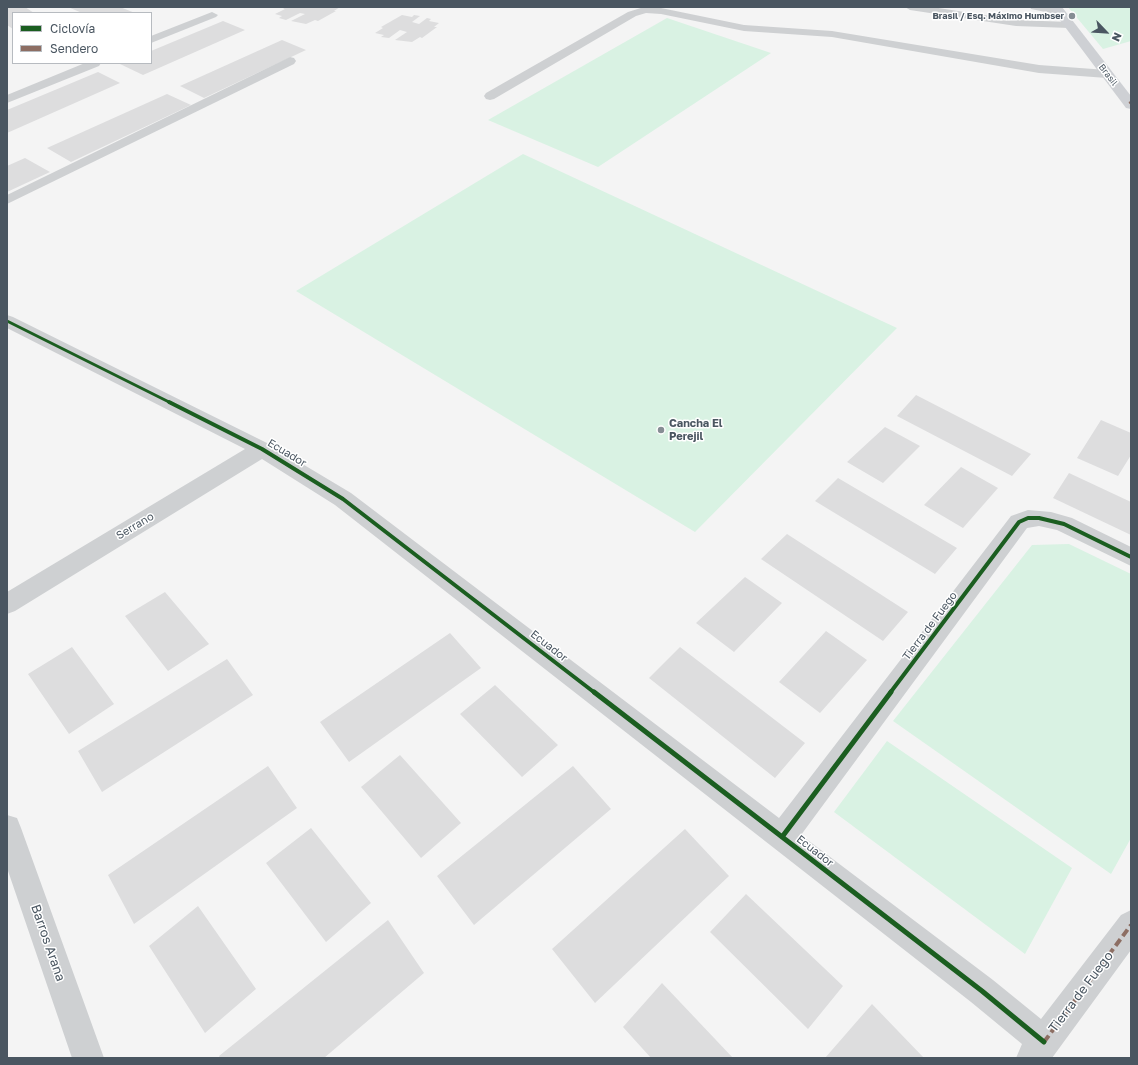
<!DOCTYPE html>
<meta charset="utf-8">
<style>
body{margin:0}
#map{position:relative;width:1138px;height:1065px;overflow:hidden;background:#f4f4f4;font-family:"Golos Text",sans-serif}
canvas{display:block}
.frame{position:absolute;inset:0;border:8px solid #4a5661;pointer-events:none}
.legend{position:absolute;left:12px;top:12px;width:140px;height:52px;box-sizing:border-box;background:#fff;border:1px solid #b7bbc0;margin:0;padding:5px 7px;list-style:none;font-size:12px;color:#4a5661}
.legend li{display:flex;align-items:center;gap:8px;height:20px}
.legend b{width:20px;border:1px solid #b7bbc0}
.north{position:absolute;left:1086px;top:12px;width:40px;height:40px;-webkit-text-stroke:3px #fff;paint-order:stroke;rotate:115deg;font-size:11px;font-weight:700;line-height:16px;text-align:center;color:#4a5661}
.north::after{content:'';display:block;margin:auto;width:14px;height:18px;background:#4a5661;clip-path:polygon(50% 0,100% 100%,50% 72%,0 100%)}
</style>
<div id="map">
<canvas width="1138" height="1065"></canvas>
<div class="frame"></div>
<ul class="legend">
<li><b style="height:5px;background:#1b5e20"></b>Ciclovía</li>
<li><b style="height:5px;background:#8d6e63"></b>Sendero</li>
</ul>
<div class="north">N</div>
</div>
<script>
const ctx = document.querySelector('canvas').getContext('2d');
ctx.lineJoin = 'round';
function paint(path, color) { ctx.fillStyle = color; ctx.fill(path, 'evenodd'); }
const shape = rows => new Path2D(rows.map(r => 'M' + r).join(''));
function stroke(path, color, width, dash) { ctx.strokeStyle = color; ctx.lineWidth = width; ctx.lineCap = dash ? 'butt' : 'round'; ctx.setLineDash(dash || []); ctx.stroke(path); }
function write(font, color, halo, rows, align = 'center') {
  ctx.font = font + ' "Golos Text",sans-serif'; ctx.lineWidth = 3; ctx.setLineDash([]); ctx.textBaseline = 'middle'; ctx.strokeStyle = halo; ctx.fillStyle = color; for (const [text, x, y, turn = 0] of rows) {
    ctx.save(); ctx.translate(x, y); ctx.rotate((+turn || 0) * Math.PI / 180); ctx.textAlign = isNaN(turn) ? turn : align; if (halo) ctx.strokeText(text, 0, 0); ctx.fillText(text, 0, 0); ctx.restore();
  }
}
paint(shape([
 [1068,7,1131,8,1131,41,1103,49],
 [667,18,771,53,598,167,488,120],
 [523,154,897,328,695,532,296,291],
 [1069,544,1131,574,1131,838,1111,874,893,721,1032,545],
 [887,741,1072,868,1025,954,834,812]
]), '#d9f2e3');
paint(shape([
 [7,7,25,7,34,13,13,13,13,29,7,25],
 [68,7,120,7,135,13,82,13],
 [286,7,340,7,334,11,336,11,318,21,315,20,306,24,291,21,305,14,300,13,286,20,279,18,282,16,275,14,285,9,283,9],
 [402,15,412,17,414,15,420,16,412,22,419,24,427,18,431,19,429,21,439,23,434,27,437,27,422,38,420,37,412,42,395,40,407,32,400,30,389,38,381,37,384,35,375,33,383,28,381,27],
 [223,21,245,30,143,75,120,64,123,63,151,63,151,51],
 [282,40,306,50,204,98,180,86],
 [98,72,120,83,7,133,7,110],
 [167,94,191,105,71,162,47,148],
 [25,158,50,172,7,192,7,166],
 [916,395,1031,454,1012,476,897,416],
 [1101,420,1131,433,1131,455,1118,476,1077,458],
 [885,427,920,446,883,483,847,462],
 [961,467,998,488,963,528,924,505],
 [1069,473,1131,502,1131,535,1053,498],
 [838,478,957,548,935,574,815,501],
 [787,534,908,612,883,641,761,559],
 [745,577,782,603,734,652,696,623],
 [165,592,209,644,168,671,125,616],
 [826,631,867,660,820,713,779,682],
 [450,633,481,668,349,762,320,722],
 [72,647,114,704,69,734,28,674],
 [680,647,805,743,775,778,649,678],
 [227,659,253,695,102,792,78,751],
 [495,685,558,745,522,777,460,714],
 [400,755,461,823,421,858,361,787],
 [268,766,297,808,134,924,108,875],
 [573,766,611,809,474,925,437,876],
 [311,828,371,903,326,942,266,863],
 [685,829,729,876,595,1003,552,949],
 [746,894,843,986,808,1029,710,932],
 [198,906,256,989,205,1033,149,946],
 [388,920,424,973,324,1058,220,1058,219,1056],
 [662,983,733,1058,651,1058,623,1027],
 [872,1004,924,1058,825,1058]
]), '#ddddde');
paint(shape([
 [644,7,661,8,744,25,832,31,1039,65,1107,70,1111,71,1113,74,1111,77,1107,78,1039,73,832,37,744,31,661,14,646,13,636,16,494,99,490,100,486,99,484,96,486,93,628,12,644,7],
 [905,7,932,7,1016,20,1069,22,1075,25,1069,28,1016,26,910,10,905,7],
 [1030,7,1051,7,1064,10,1065,12,1060,15,1031,9,1030,7],
 [212,12,218,15,216,17,151,43,151,36,212,12],
 [290,57,294,58,296,61,294,64,7,204,7,195,290,57],
 [85,63,101,63,99,66,7,103,7,95,85,63]
]), '#ced0d2');
paint(shape([
 [7,315,13,317,269,444,351,493,779,818,1011,516,1028,510,1051,512,1072,518,1131,547,1131,566,1057,530,1039,526,1027,528,801,835,993,980,1041,1019,1121,915,1131,910,1131,950,1052,1058,1016,1058,1022,1044,971,1002,335,505,262,459,15,611,7,614,7,592,245,449,7,328,7,315],
 [7,815,17,818,21,828,104,1058,72,1058,7,868,7,815]
]), '#ced0d2');
paint(shape([
 [1050,7,1062,7,1131,96,1131,109,1126,108,1050,7]
]), '#ced0d4');
stroke(shape([
 [1129,103,1131,102]
]), '#8d6e63', 2, [3.5, 2]);
stroke(shape([
 [1044,1042,1131,925]
]), '#8d6e63', 4, [8, 4]);
stroke(shape([
 [7,321,171,403]
]), '#1b5e20', 3);
stroke(shape([
 [169,402,262,449,343,499,595,693],
 [890,693,1019,522,1028,518,1039,518,1064,524,1131,557]
]), '#1b5e20', 4);
stroke(shape([
 [594,692,982,991,1044,1042],
 [782,837,891,692]
]), '#1b5e20', 5);
for (const [x, y, r, color] of [
 [1072,16,4,"#868d94"],
 [661,430,4,"#868d94"]
]) { const dot = new Path2D(); dot.arc(x, y, r, 0, 2 * Math.PI); ctx.fillStyle = color; ctx.fill(dot); stroke(dot, '#fff', 1.5); }
write('bold 9px', '#4a5661', '#fff', [
 ["Brasil / Esq. Máximo Humbser",1064,16]
], 'right');
write('9px', '#4a5661', '#fff', [
 ["Brasil",1108,75,52]
]);
write('bold 11px', '#4a5661', '#fff', [
 ["Cancha El",669,424],
 ["Perejil",669,437]
], 'left');
write('11px', '#4a5661', '#fff', [
 ["Ecuador",287,453,31],
 ["Serrano",135,526,-31],
 ["Tierra de Fuego",930,626,-53],
 ["Ecuador",549,646,38],
 ["Ecuador",815,851,38]
]);
write('13px', '#4a5661', '#fff', [
 ["Barros Arana",48,943,71],
 ["Tierra de Fuego",1081,992,-53]
]);
</script>
